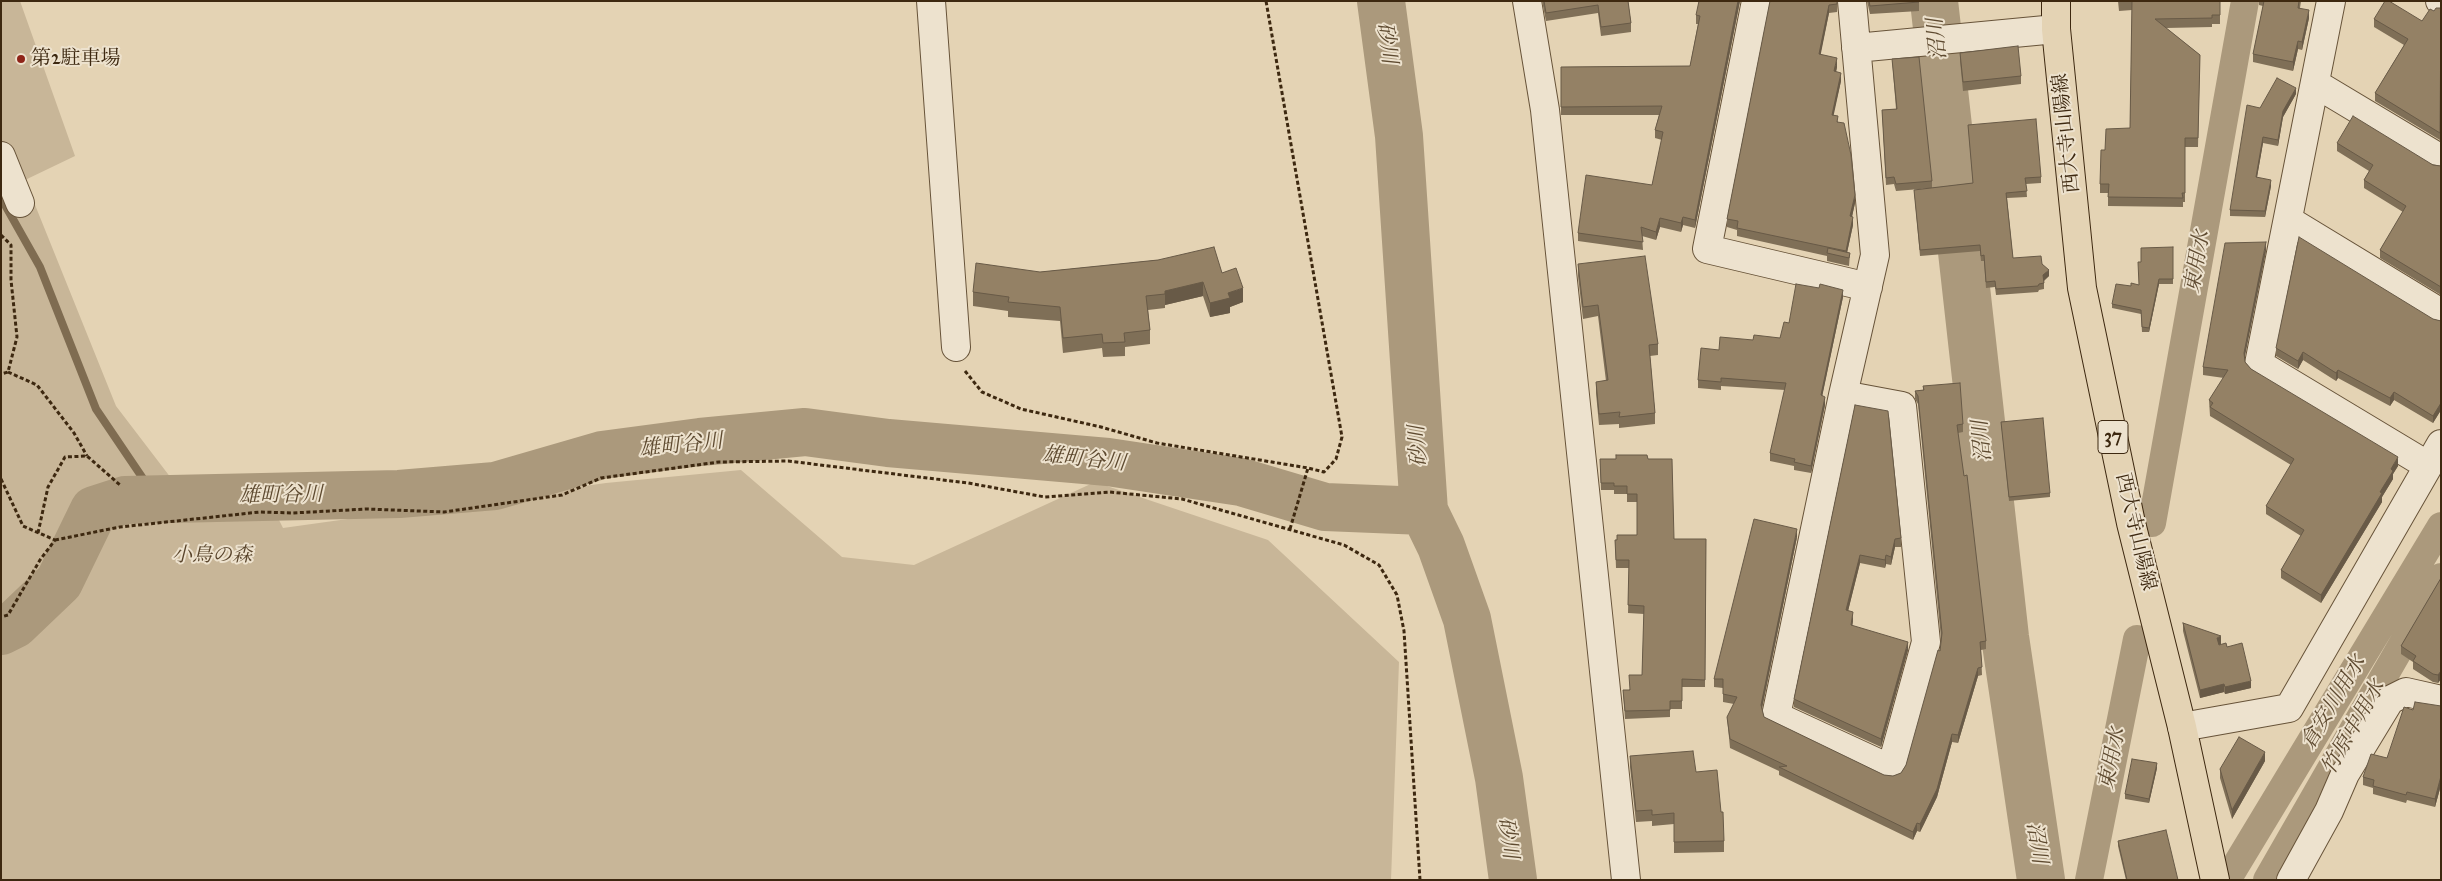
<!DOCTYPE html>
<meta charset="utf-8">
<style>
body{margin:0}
#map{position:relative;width:2442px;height:881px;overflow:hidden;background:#e4d3b4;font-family:"IM FELL Great Primer",serif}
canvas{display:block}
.frame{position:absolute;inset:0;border:2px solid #3d2810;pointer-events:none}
</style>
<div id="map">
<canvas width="2442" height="881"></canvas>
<div class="frame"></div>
</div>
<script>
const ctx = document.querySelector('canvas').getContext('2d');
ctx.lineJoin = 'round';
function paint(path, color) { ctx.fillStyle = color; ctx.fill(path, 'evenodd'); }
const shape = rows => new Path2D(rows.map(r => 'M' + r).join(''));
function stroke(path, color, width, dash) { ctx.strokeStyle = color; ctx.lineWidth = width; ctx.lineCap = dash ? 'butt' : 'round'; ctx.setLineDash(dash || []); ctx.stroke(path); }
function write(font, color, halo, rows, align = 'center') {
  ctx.font = font + ' "IM FELL Great Primer","Noto Serif JP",serif'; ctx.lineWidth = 4; ctx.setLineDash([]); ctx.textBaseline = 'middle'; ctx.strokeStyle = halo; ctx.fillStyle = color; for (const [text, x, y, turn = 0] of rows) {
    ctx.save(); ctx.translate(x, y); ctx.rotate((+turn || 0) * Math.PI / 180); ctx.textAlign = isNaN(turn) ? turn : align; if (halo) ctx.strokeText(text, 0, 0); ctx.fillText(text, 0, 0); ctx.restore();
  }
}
paint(shape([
 [1,1,20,1,75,156,25,180,116,406,171,478,258,478,283,528,606,483,741,470,842,557,914,565,1095,482,1268,540,1399,662,1391,880,1,880]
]), '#c8b698');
stroke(shape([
 [1,198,40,267,96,409,144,480,165,499]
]), '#7f6c51', 8);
stroke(shape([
 [2152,523,2245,1],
 [2089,880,2137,639],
 [2227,880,2441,526],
 [2267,880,2441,577]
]), '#ab997c', 28);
stroke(shape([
 [1381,1,1399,136,1424,511,1441,546,1467,619,1499,778,1513,880],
 [1934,1,2005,637,2041,880],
 [1,631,15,624,59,582,94,510,125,500,399,494,495,486,602,455,700,442,805,432,888,443,1108,462,1241,482,1325,507,1424,511]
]), '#ab997c', 48);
const minor = shape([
 [931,1,956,347],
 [1527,1,1545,110,1626,880],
 [1756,1,1707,249,1868,287],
 [2331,1,2259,364,2427,465],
 [2440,1,2441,1],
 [1856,48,2056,29],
 [2316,84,2441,159],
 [1,156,20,203],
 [2288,220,2441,313],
 [1843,395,1902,406,1926,642,1891,769,1776,716,1843,395,1875,255,1852,1],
 [2182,727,2289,708,2441,444],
 [2291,880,2329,811,2345,774,2390,700,2406,692,2441,700]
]);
const major = shape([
 [2056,1,2056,29,2082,288,2131,523,2182,727,2215,880]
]);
stroke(minor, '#675339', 30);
stroke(major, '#3d2810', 30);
stroke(shape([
 [1,235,11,245,11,280,17,337,8,372,1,374],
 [965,371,982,392,1021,409,1101,427,1157,443,1308,468,1324,472,1336,459,1342,437,1266,1],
 [8,372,37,385,74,433,87,456],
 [1,479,23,526,55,540,40,560,8,615,1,617],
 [1290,529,1308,468],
 [38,533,48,487,65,457,87,456,120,485],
 [55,540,120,527,260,512,293,513,366,509,444,512,562,495,601,478,719,462,788,461,968,483,1045,497,1110,492,1182,499,1344,545,1379,565,1397,595,1404,631,1420,880]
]), '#3d2810', 3, [4, 2.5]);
stroke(minor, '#ede2ce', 28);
stroke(major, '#e4d3b4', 28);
paint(shape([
 [1542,1,1628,1,1631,23,1631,32,1601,36,1598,13,1546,21],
 [1740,1,1695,228,1683,225,1681,232,1660,227,1656,240,1642,236,1643,250,1578,241,1578,233,1652,185,1662,140,1655,138,1655,130,1659,115,1561,115,1561,67,1690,66,1698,24,1696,24,1696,15],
 [1770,1,1838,1,1837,12,1829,13,1820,55,1837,67,1836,72,1841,81,1833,115,1838,122,1855,203,1852,217,1853,225,1847,253,1850,253,1849,266,1827,261,1827,256,1737,236,1737,230,1727,227,1727,219],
 [1867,1,1919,1,1919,11,1870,14],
 [2098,1,2220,1,2220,24,2212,24,2212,27,2166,28,2200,55,2198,147,2185,147,2185,202,2183,202,2183,207,2108,206,2108,193,2100,193,2100,184,2105,150,2130,128,2132,10,2119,11,2118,1,2098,2],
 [2259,1,2301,1,2300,8,2309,18,2302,50,2298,49,2293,71,2253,62,2253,54,2263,6,2259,5],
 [2441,8,2441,140,2440,140,2375,101,2375,93,2404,45,2374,27,2374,19,2422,21,2434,11],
 [1960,53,2021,76,2021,84,1963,91,1960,61],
 [1892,59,1932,181,1932,188,1896,191,1894,184,1886,185,1882,110,1896,109],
 [2296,94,2283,117,2278,146,2263,143,2257,177,2271,186,2265,217,2230,216,2230,210,2260,108],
 [1968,125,2041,177,2041,183,2026,184,2027,197,2007,198,2013,258,2042,264,2049,276,2044,281,2044,289,2039,290,2038,292,1996,295,1995,287,1986,288,1984,261,1981,261,1980,251,1920,256,1914,190,1973,183],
 [2337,143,2441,166,2441,295,2380,258,2380,250,2403,212,2364,188,2364,180,2369,171,2337,151],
 [2173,247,2173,284,2159,284,2149,332,2142,332,2141,314,2112,308,2112,304,2131,286,2139,285,2141,262],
 [2266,251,2244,358,2245,362,2251,369,2398,466,2393,474,2393,479,2382,497,2382,502,2321,603,2281,578,2281,570,2301,536,2266,514,2266,506,2291,465,2210,416,2209,400,2224,378,2203,375,2203,367],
 [1158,260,1222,273,1243,302,1230,307,1230,313,1210,317,1203,296,1165,305,1165,308,1148,310,1150,330,1150,344,1125,347,1125,356,1103,357,1102,348,1063,353,1060,321,1008,317,1008,311,973,306,973,292,1040,272],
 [1578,264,1658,344,1658,355,1650,356,1655,413,1655,424,1619,428,1619,424,1599,425,1596,393,1596,382,1606,381,1598,316,1583,319,1578,276],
 [1819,288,1843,297,1822,396,1825,405,1811,473,1794,470,1794,466,1770,461,1770,453,1785,390,1721,386,1721,390,1698,388,1698,380,1719,350,1753,340,1780,338,1789,323],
 [2433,319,2441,321,2441,410,2433,423,2394,400,2390,406,2338,378,2336,381,2303,360,2298,369,2276,356,2276,348],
 [1923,386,1963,424,1963,432,1958,433,1986,641,1986,649,1981,650,1982,675,1978,676,1958,743,1952,742,1937,797,1924,824,1920,832,1917,831,1913,840,1779,775,1779,771,1730,748,1727,717,1734,704,1723,702,1723,688,1714,687,1714,679,1797,537,1762,708,1764,717,1884,775,1893,776,1901,773,1906,765,1940,651,1941,638,1918,404,1915,399,1915,391,1923,390],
 [1855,405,1901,538,1901,547,1895,547,1891,565,1886,564,1885,568,1860,563,1848,611,1853,621,1852,626,1908,650,1881,747,1794,707,1794,699],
 [2001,422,2050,493,2050,497,2009,501],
 [1600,459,1648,459,1674,539,1706,539,1705,687,1682,687,1682,709,1670,709,1670,717,1625,719,1623,690,1629,690,1642,675,1644,614,1628,613,1629,568,1616,568,1615,540,1637,535,1637,502,1627,502,1627,494,1614,494,1614,490,1601,490],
 [2441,578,2441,679,2438,683,2433,682,2413,669,2413,662,2401,654,2401,646],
 [2183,623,2221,644,2219,645,2227,647,2251,688,2225,694,2224,692,2200,698,2183,631],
 [2441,706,2441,785,2435,807,2407,800,2406,803,2373,794,2373,788,2363,785,2363,777,2387,758,2413,710],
 [1630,756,1696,772,1721,812,1724,841,1724,852,1674,853,1674,824,1652,826,1652,821,1636,822,1630,767],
 [2265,761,2232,819,2220,778,2220,769],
 [2157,768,2149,803,2125,799,2125,794],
 [2118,841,2178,880,2126,880,2118,846]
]), '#7f6f57');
paint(shape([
 [1738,1,1740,1,1695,228,1695,220],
 [1829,5,1829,13,1819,63,1819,54],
 [2309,10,2309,18,2302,50,2302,42],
 [2298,41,2298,49,2293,71,2293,62],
 [1837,58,1837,67,1834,80,1834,71],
 [1841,73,1841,81,1832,123,1832,115],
 [2296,88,2296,94,2283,117,2278,146,2278,140,2283,111],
 [2263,137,2263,143,2256,183,2256,177],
 [2271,180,2271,186,2265,217,2265,211],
 [1855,195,1855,203,1850,225,1850,216],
 [1683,217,1683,225,1681,232,1681,223],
 [1853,217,1853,225,1846,257,1846,251],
 [1660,218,1660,227,1656,240,1656,232],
 [2266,242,2266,251,2244,361,2244,353],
 [2049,270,2049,276,2043,281,2043,275],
 [2159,279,2159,284,2149,332,2149,328],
 [1203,282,1203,296,1165,305,1165,308,1165,291],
 [1243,288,1243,302,1230,307,1230,313,1210,317,1210,303,1228,293],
 [1843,290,1843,297,1821,402,1821,395],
 [2303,352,2303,360,2298,369,2298,361],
 [2338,370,2338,378,2336,381,2336,373],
 [2394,392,2394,400,2390,406,2390,398],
 [1825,397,1825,405,1811,473,1811,466],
 [2441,403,2441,410,2433,423,2433,416],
 [2398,457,2398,466,2393,474,2393,479,2382,497,2382,502,2321,603,2321,595,2380,492,2391,469],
 [1797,529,1797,537,1761,713,1761,705],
 [1895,539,1895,547,1891,565,1891,557],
 [1860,555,1860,563,1846,619,1846,610],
 [1886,555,1886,564,1885,568,1885,560],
 [1853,612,1853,621,1851,634,1851,625],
 [2221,636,2221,644,2217,646,2217,638],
 [1908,642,1908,650,1881,747,1881,739],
 [1978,668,1978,676,1958,743,1958,735],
 [2441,671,2441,679,2438,683,2438,675],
 [2251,681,2251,688,2225,694,2225,687],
 [2224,684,2224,692,2200,698,2200,690],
 [1952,734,1952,742,1937,797,1924,824,1920,832,1920,824],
 [2265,752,2265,761,2232,819,2232,810],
 [2157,763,2157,768,2149,803,2149,799],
 [2441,776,2441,785,2435,807,2435,799],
 [1917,823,1917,831,1913,840,1913,832]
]), '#685a47');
const building = shape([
 [1544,1,1628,1,1631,23,1601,27,1598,5,1546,13,1544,1],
 [1699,1,1738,1,1695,220,1683,217,1681,223,1660,218,1656,232,1641,227,1643,242,1578,233,1586,175,1652,185,1663,132,1655,130,1662,106,1561,107,1561,67,1690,66,1700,16,1696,15,1699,1],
 [1770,1,1837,1,1837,4,1829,5,1819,54,1837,58,1834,71,1841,73,1832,115,1838,116,1837,122,1844,123,1851,155,1855,195,1850,216,1853,217,1846,251,1737,228,1738,221,1727,219,1770,1],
 [1869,1,1919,1,1919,2,1870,6,1869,1],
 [2132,1,2220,1,2220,15,2212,15,2212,18,2155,19,2200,55,2198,138,2185,138,2185,193,2182,193,2183,198,2108,197,2109,184,2100,184,2101,150,2105,150,2106,129,2130,128,2132,1],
 [2264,1,2299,1,2298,8,2309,10,2302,42,2298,41,2293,62,2253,54,2264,1],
 [2385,1,2389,1,2422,21,2430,9,2434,11,2436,8,2441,8,2440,133,2375,93,2408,39,2374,19,2385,1],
 [2018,46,2021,76,1963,82,1960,53,2018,46],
 [1919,57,1932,181,1896,184,1894,177,1886,178,1882,110,1897,109,1892,59,1919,57],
 [2277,78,2296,88,2283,111,2278,140,2263,137,2256,177,2271,180,2265,211,2230,210,2247,105,2260,108,2277,78],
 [2353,116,2433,165,2441,166,2441,287,2380,250,2406,206,2364,180,2373,165,2337,143,2353,116],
 [2036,119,2041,177,2025,178,2027,191,2006,193,2013,258,2041,256,2042,264,2049,270,2043,275,2044,283,2039,284,2038,286,1996,289,1995,281,1986,282,1984,255,1981,256,1980,245,1920,250,1914,190,1973,183,1968,125,2036,119],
 [2299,237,2433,319,2441,321,2441,403,2433,416,2394,392,2390,398,2338,370,2336,373,2303,352,2298,361,2276,348,2299,237],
 [2266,242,2244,353,2245,362,2251,369,2398,457,2391,469,2393,471,2380,492,2382,493,2321,595,2281,570,2304,530,2266,506,2294,459,2210,407,2213,403,2209,400,2228,370,2203,367,2225,243,2266,242],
 [1214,247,1222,273,1236,268,1243,288,1228,293,1230,298,1210,303,1203,282,1165,291,1165,294,1146,296,1150,330,1124,333,1125,342,1103,343,1102,334,1063,338,1060,307,1008,302,1009,297,973,292,976,263,1040,272,1158,260,1214,247],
 [2173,247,2173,279,2159,279,2149,328,2142,327,2141,310,2112,304,2116,284,2131,286,2131,283,2139,285,2138,262,2141,262,2141,248,2173,247],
 [1828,248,1850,253,1849,258,1827,253,1828,248],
 [1645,256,1658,344,1649,345,1655,413,1619,417,1620,412,1599,414,1596,382,1608,380,1598,305,1583,307,1578,264,1645,256],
 [1796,284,1819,288,1820,284,1843,290,1821,395,1825,397,1811,466,1794,462,1795,459,1770,453,1786,383,1721,378,1721,382,1698,380,1701,348,1719,350,1720,337,1753,340,1754,335,1780,338,1784,322,1789,323,1796,284],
 [1960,383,1963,424,1957,425,1964,476,1967,475,1986,641,1980,642,1982,667,1978,668,1958,735,1952,734,1937,789,1924,816,1920,824,1917,823,1913,832,1779,767,1787,766,1730,739,1727,717,1737,697,1723,694,1723,679,1714,679,1754,519,1797,529,1761,705,1764,717,1884,775,1893,776,1901,773,1906,765,1938,650,1940,651,1942,633,1918,396,1915,391,1924,390,1923,386,1960,383],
 [1855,405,1888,411,1901,538,1895,539,1891,557,1886,555,1885,560,1860,555,1846,610,1853,612,1851,625,1908,642,1881,739,1794,699,1855,405],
 [2043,418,2050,493,2009,497,2001,422,2043,418],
 [1616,455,1647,455,1648,459,1672,459,1674,539,1706,539,1705,680,1682,679,1682,701,1670,701,1670,710,1625,711,1623,690,1630,690,1629,675,1642,675,1644,606,1628,605,1629,560,1616,560,1615,540,1617,540,1617,535,1637,535,1637,494,1627,494,1627,486,1614,486,1614,483,1601,483,1600,459,1616,459,1616,455],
 [2441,578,2441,671,2438,675,2433,674,2413,661,2416,656,2401,646,2441,578],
 [2183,623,2221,636,2217,638,2219,645,2226,643,2227,647,2242,643,2251,681,2225,687,2224,684,2200,690,2183,623],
 [2415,702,2441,706,2441,776,2435,799,2407,792,2406,795,2373,786,2374,780,2363,777,2371,754,2387,758,2404,707,2413,710,2415,702],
 [2239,737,2265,752,2232,810,2220,769,2239,737],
 [1693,751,1696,772,1717,770,1721,812,1723,812,1724,841,1674,842,1674,813,1652,815,1652,810,1636,811,1630,756,1693,751],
 [2132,759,2157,763,2149,799,2125,794,2132,759],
 [2166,830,2178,880,2127,880,2118,841,2166,830]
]);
paint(building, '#948165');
stroke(building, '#685a47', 1);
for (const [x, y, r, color] of [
 [21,59,5,"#8f2418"]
]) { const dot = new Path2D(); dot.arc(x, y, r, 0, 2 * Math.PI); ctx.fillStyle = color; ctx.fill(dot); stroke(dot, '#ede2ce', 2); }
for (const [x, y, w] of [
 [2113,437,30]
]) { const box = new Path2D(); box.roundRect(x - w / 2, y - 16.5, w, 33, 4); ctx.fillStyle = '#ede2ce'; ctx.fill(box); stroke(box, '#3d2810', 1); }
write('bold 19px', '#3d2810', null, [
 ["37",2113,437]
]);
write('20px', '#3d2810', '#ede2ce', [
 ["第2駐車場",31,59]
], 'left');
write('20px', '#3d2810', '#ede2ce', [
 ["西大寺山陽線",2067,133,-96],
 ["西大寺山陽線",2135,532,77]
]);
write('italic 20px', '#59442b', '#ede2ce', [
 ["小鳥の森",212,556]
]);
write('italic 21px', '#5e4a30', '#ede2ce', [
 ["沼川",1938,39,-96],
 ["砂川",1386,43,82],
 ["東用水",2198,262,-80],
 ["沼川",1983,441,-96],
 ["雄町谷川",681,446,-6],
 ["砂川",1419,446,-94],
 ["雄町谷川",1084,460,6],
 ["雄町谷川",281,496,-1],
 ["倉安川用水",2334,703,-59],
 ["竹原中用水",2354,728,-60],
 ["東用水",2113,759,-79],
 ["砂川",1507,838,82],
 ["沼川",2036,843,81]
]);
</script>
